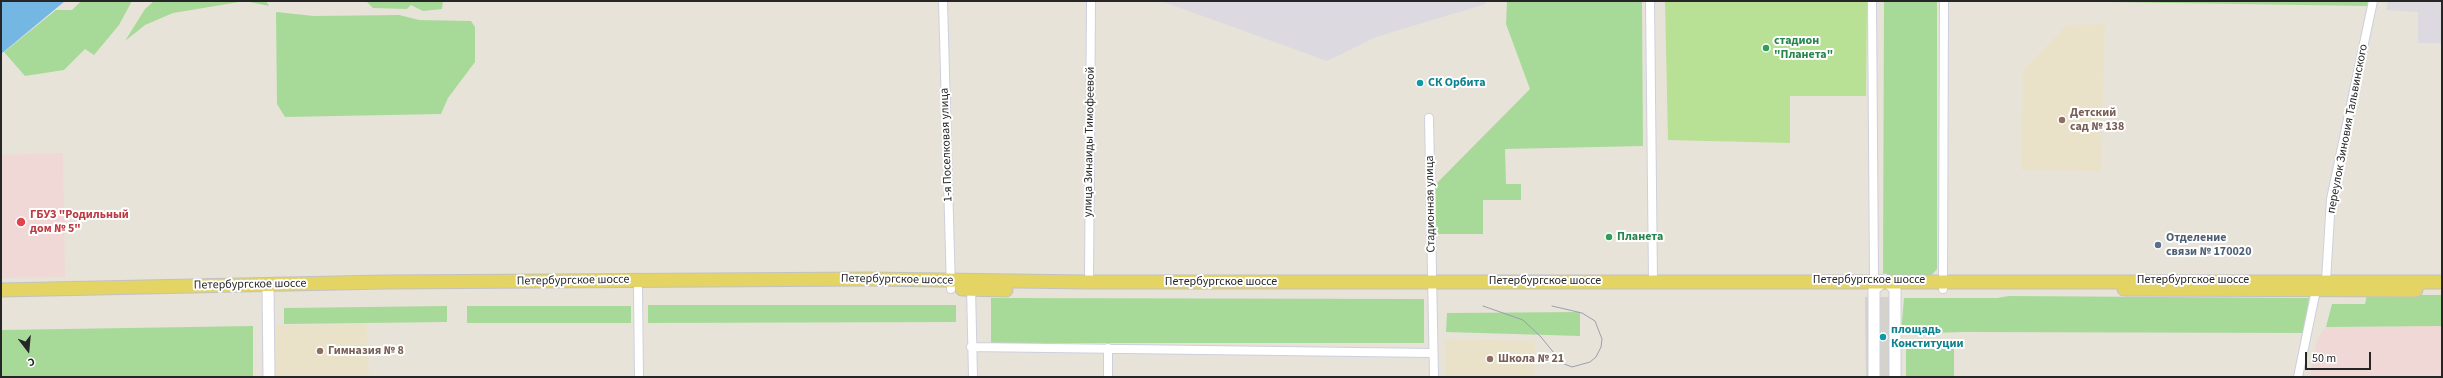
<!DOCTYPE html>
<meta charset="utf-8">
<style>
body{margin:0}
#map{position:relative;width:2443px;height:378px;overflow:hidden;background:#e8e3d9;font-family:"Source Sans 3",sans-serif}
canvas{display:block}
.frame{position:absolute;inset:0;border:2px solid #262626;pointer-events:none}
.north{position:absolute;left:8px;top:330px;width:40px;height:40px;-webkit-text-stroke:3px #fff;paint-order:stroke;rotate:164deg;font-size:11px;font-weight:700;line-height:16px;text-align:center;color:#262626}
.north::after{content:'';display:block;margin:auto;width:14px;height:18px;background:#262626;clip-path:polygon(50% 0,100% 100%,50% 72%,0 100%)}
.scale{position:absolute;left:2305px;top:352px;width:66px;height:18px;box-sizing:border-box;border:2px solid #262626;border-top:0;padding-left:5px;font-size:12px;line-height:14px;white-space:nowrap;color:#262626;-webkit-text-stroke:3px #fff;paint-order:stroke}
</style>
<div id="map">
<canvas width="2443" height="378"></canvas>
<div class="frame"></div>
<div class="north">С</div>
<div class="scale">50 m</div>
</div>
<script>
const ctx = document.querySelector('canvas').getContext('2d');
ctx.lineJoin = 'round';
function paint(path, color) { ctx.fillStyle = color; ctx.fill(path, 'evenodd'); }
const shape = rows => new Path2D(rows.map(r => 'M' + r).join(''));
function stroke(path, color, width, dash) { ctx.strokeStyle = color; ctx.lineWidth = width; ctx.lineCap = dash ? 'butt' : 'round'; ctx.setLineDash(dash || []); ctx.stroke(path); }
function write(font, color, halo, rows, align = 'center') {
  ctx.font = font + ' "Source Sans 3",sans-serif'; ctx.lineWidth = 4; ctx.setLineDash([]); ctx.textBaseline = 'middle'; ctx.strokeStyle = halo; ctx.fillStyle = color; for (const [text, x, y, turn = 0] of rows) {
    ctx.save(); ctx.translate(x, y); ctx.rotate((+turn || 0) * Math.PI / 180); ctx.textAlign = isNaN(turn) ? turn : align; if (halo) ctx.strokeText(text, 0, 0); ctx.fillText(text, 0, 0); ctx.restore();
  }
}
paint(shape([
 [1161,1,1484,1,1486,4,1376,37,1327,61],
 [2388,1,2442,1,2442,43,2418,43,2418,12,2386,10]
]), '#dcd9e1');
paint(shape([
 [2105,24,2101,171,2021,170,2023,70,2067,25],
 [367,324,369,377,273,377,271,325],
 [1445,339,1535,341,1534,377,1445,377]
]), '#e9e2c9');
paint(shape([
 [63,153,65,277,1,278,1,155],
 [2442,326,2442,377,2310,377,2317,340,2326,327]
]), '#efd8d6');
paint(shape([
 [81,1,132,1,119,25,94,55,85,49,64,70,25,76,4,52,56,10,72,10],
 [154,1,266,1,269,6,245,1,173,13,145,25,125,41,145,9],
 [366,1,443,1,442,9,423,11,411,5,407,9,373,8],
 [1507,1,1642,1,1643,146,1505,149,1506,184,1521,184,1521,200,1483,200,1483,234,1435,234,1433,187,1530,89,1506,24],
 [1884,1,1937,1,1937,269,1930,277,1883,276],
 [2109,1,2369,1,2367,6,2107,2],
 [276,12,314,16,399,15,419,20,471,21,475,27,475,62,448,98,441,114,285,117,277,104],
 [2367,295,2442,295,2442,326,2326,327,2332,304,2365,304],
 [2009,296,2309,298,2304,333,1963,332,1905,334,1901,332,1904,298,1997,298],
 [991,298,1424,299,1424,343,991,343],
 [648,305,956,305,956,322,648,323],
 [447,306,447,322,284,324,284,308],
 [467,306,631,306,631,323,467,323],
 [1580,312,1580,336,1446,332,1447,313],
 [253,326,253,376,1,377,1,330],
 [1951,343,1954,346,1954,377,1906,377,1906,344]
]), '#a7da99');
paint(shape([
 [1665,1,1867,1,1866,96,1790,96,1790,143,1668,140]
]), '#b8e196');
paint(shape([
 [1865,297,1901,297,1901,377,1866,377]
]), '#d5d2cb');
paint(shape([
 [1,1,65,1,1,54]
]), '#74b7e2');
const street = shape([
 [943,1,951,289],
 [1650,1,1653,281],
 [1872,1,1874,280],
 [1429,118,1434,377],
 [2326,281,2331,199,2373,1],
 [1089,282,1091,1],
 [971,286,973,377],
 [638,289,639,377],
 [1943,289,1944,1],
 [971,347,1433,353],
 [1108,348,1108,377],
 [2298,377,2316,290]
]);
const secondary = shape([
 [268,285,269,377],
 [1874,377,1874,289,1885,280,1895,289,1895,377]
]);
const primary = shape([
 [962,289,1006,290],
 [2124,289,2416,290],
 [1,290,384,282,869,279,1089,282,2442,282]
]);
stroke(street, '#cecfde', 10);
stroke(secondary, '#cecfde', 13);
stroke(primary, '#c2c2c2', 15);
stroke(street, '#fff', 8);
stroke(secondary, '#fff', 11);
stroke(primary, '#e3d463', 13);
stroke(shape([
 [1483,306,1523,320,1541,337,1562,363,1572,367,1590,362,1596,357,1601,347,1602,339,1595,321,1582,313,1552,306]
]), '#9c9daf', 1);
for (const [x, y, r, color] of [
 [1766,48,4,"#2e9e5b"],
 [1420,83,4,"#0f9aa8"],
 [2062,120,4,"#8d6e63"],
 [21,222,5,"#e0444e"],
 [1609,237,4,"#2e9e5b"],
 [2158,245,4,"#5c6f8a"],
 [1883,337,4,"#0f9aa8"],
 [320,351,4,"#8d6e63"],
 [1490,359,4,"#8d6e63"]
]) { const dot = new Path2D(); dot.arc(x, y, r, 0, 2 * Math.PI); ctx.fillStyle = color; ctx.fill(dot); stroke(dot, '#fff', 1.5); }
write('bold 12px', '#27864d', '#fff', [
 ["стадион",1774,41],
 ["\"Планета\"",1774,55],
 ["Планета",1617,237]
], 'left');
write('bold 12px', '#0d838f', '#fff', [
 ["СК Орбита",1428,83],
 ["площадь",1891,330],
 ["Конституции",1891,344]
], 'left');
write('bold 12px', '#785e54', '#fff', [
 ["Детский",2070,113],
 ["сад № 138",2070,127],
 ["Гимназия № 8",328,351],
 ["Школа № 21",1498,359]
], 'left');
write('12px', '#262626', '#fff', [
 ["переулок Зиновия Тальвинского",2348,129,-79],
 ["улица Зинаиды Тимофеевой",1090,142,-89],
 ["1-я Поселковая улица",947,145,-92],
 ["Стадионная улица",1431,204,-91],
 ["Петербургское шоссе",897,280,1],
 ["Петербургское шоссе",1869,280],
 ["Петербургское шоссе",2193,280],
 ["Петербургское шоссе",573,281,-1],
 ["Петербургское шоссе",1545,281],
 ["Петербургское шоссе",1221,282],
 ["Петербургское шоссе",250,285,-1]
]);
write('bold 12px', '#be3a42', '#fff', [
 ["ГБУЗ \"Родильный",30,215],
 ["дом № 5\"",30,229]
], 'left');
write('bold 12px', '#4e5e75', '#fff', [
 ["Отделение",2166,238],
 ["связи № 170020",2166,252]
], 'left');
</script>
